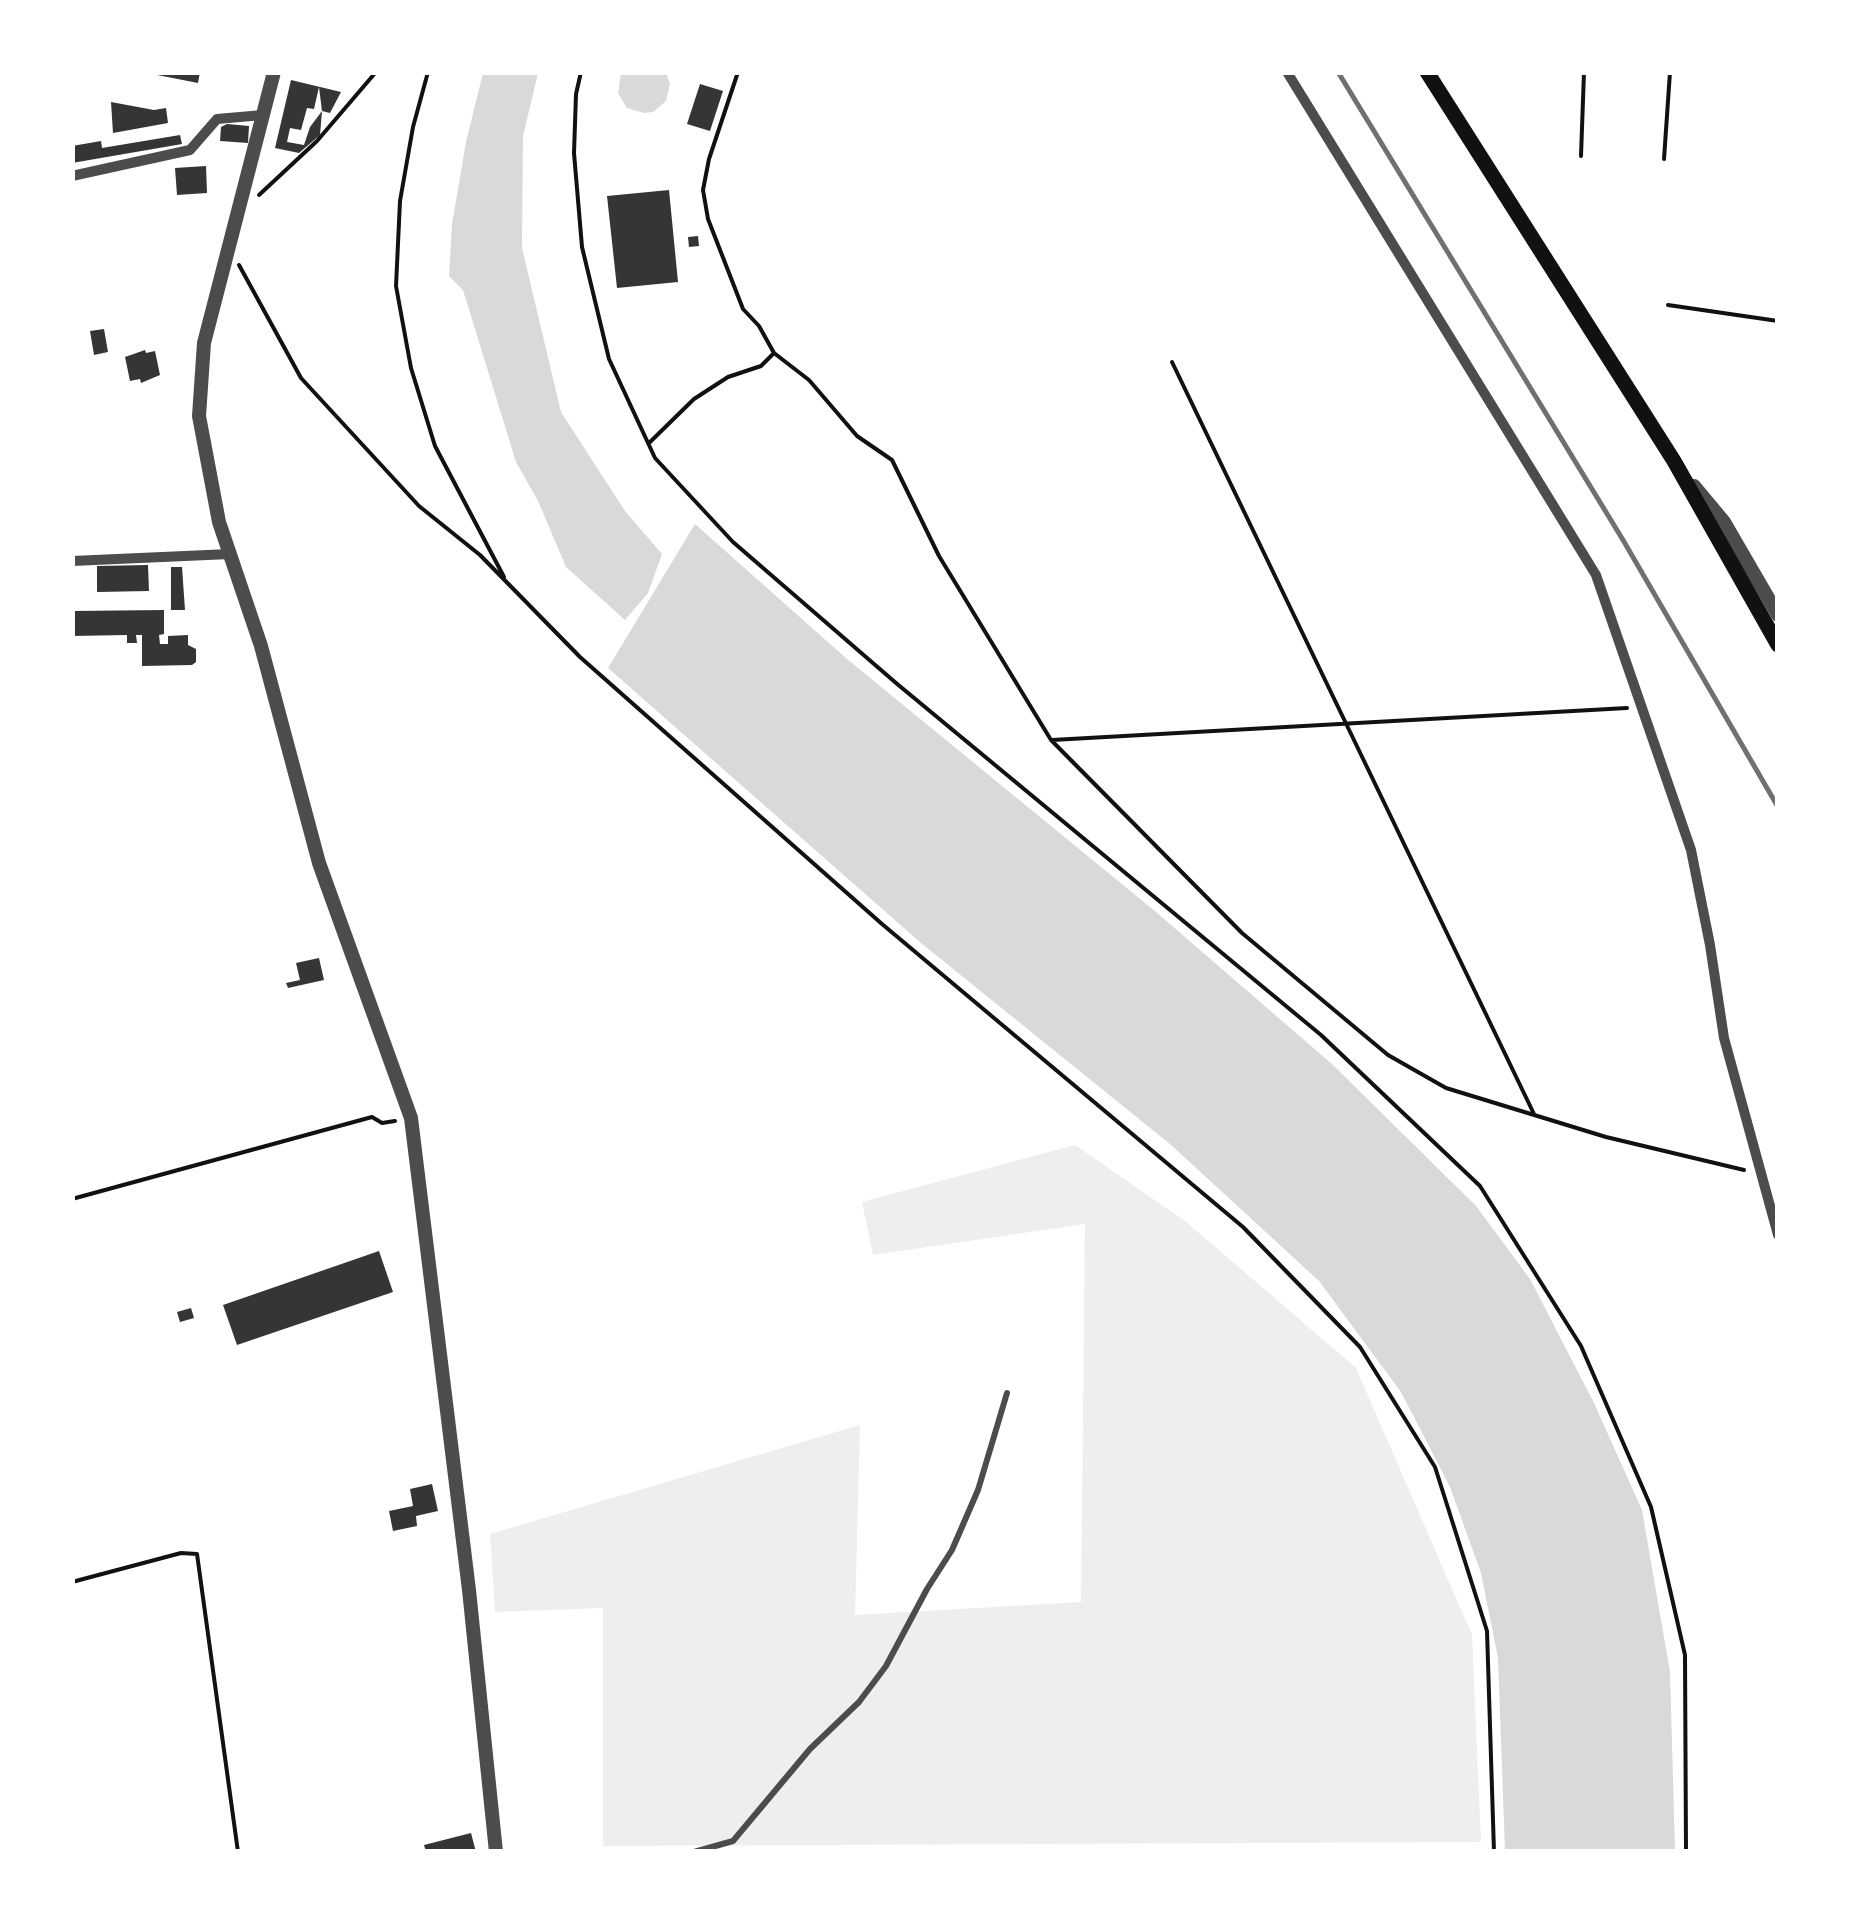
<!DOCTYPE html>
<style>
body{margin:0}
#map{position:relative;width:1850px;height:1924px;overflow:hidden;background:#fff;font-family:"Varela Round",sans-serif}
canvas{display:block}
.frame{position:absolute;inset:0;border:75px solid #fff;pointer-events:none}
</style>
<div id="map">
<canvas width="1850" height="1924"></canvas>
<div class="frame"></div>
</div>
<script>
const ctx = document.querySelector('canvas').getContext('2d');
ctx.lineJoin = 'round';
function paint(path, color) { ctx.fillStyle = color; ctx.fill(path, 'evenodd'); }
const shape = rows => new Path2D(rows.map(r => 'M' + r).join(''));
function stroke(path, color, width, dash) { ctx.strokeStyle = color; ctx.lineWidth = width; ctx.lineCap = dash ? 'butt' : 'round'; ctx.setLineDash(dash || []); ctx.stroke(path); }
paint(shape([
 [1075,1145,1185,1221,1356,1368,1472,1635,1481,1842,603,1846,603,1608,495,1612,490,1534,860,1425,855,1615,1081,1602,1085,1224,873,1255,862,1202]
]), '#eee');
paint(shape([
 [483,73,538,73,523,136,522,248,561,412,625,511,662,554,648,593,625,620,566,567,538,501,516,462,463,290,449,276,452,224,466,142],
 [621,73,666,73,670,84,666,101,653,112,644,113,627,108,618,93],
 [695,524,847,659,1156,912,1333,1065,1476,1206,1530,1279,1594,1403,1642,1510,1670,1672,1675,1851,1505,1851,1498,1658,1481,1573,1450,1487,1401,1392,1319,1281,1170,1144,921,943,608,668]
]), '#d9d9d9');
paint(shape([
 [142,72,200,72,198,83],
 [291,80,341,92,330,113,322,111,319,87,314,109,307,108,301,130,290,128,287,142,304,145,310,127,322,111,320,135,299,153,275,148],
 [700,84,723,91,710,131,687,124],
 [111,102,154,110,166,108,168,123,113,133],
 [227,124,249,126,248,143,220,141,221,127],
 [180,135,182,144,72,163,72,146,101,141,102,148],
 [206,166,207,193,177,195,175,168],
 [669,190,678,282,617,288,607,196],
 [698,236,699,246,689,247,688,237],
 [104,329,108,352,94,355,90,331],
 [145,350,146,353,155,351,160,375,141,383,140,379,130,381,125,357],
 [148,565,149,591,97,592,97,566],
 [171,567,182,567,185,610,171,610],
 [164,610,164,634,159,635,160,644,168,644,168,636,188,635,188,645,196,649,196,662,192,665,142,666,142,635,136,635,137,643,127,643,127,635,72,636,72,611],
 [319,958,324,980,288,988,286,983,300,980,296,963],
 [379,1251,393,1292,237,1345,223,1305],
 [191,1308,194,1318,180,1322,177,1312],
 [432,1484,438,1511,416,1516,417,1526,393,1531,389,1511,413,1506,410,1489],
 [471,1833,476,1852,426,1852,424,1845]
]), '#353535');
stroke(shape([
 [428,72,413,127,400,201,396,286,411,368,435,446,504,577],
 [581,72,576,94,574,153,582,247,609,359,655,458,733,542,896,683,1321,1035,1480,1186,1581,1346,1651,1507,1685,1655,1686,1852],
 [1581,156,1584,72],
 [1664,159,1670,72],
 [259,195,317,141,376,72],
 [239,265,301,378,419,506,480,555,580,657,882,924,1243,1227,1360,1347,1435,1467,1487,1631,1494,1852],
 [1668,305,1778,321],
 [774,353,809,380,857,436,892,460,939,556,1051,740,1242,933,1388,1055,1446,1088,1606,1137,1744,1170],
 [1172,362,1534,1114],
 [649,443,694,399,728,377,761,366,774,353,759,326,743,309,708,219,703,190,709,159,738,72],
 [1052,740,1627,708],
 [72,1199,372,1117,382,1123,395,1121],
 [72,1582,181,1553,197,1554,238,1852]
]), '#111', 4);
stroke(shape([
 [694,1852,733,1841,810,1749,859,1702,886,1666,927,1589,952,1550,978,1490,1007,1393]
]), '#4c4c4c', 6);
stroke(shape([
 [1287,72,1596,575,1691,850,1710,945,1724,1038,1778,1235],
 [72,176,190,150,217,119,263,115],
 [72,561,230,554]
]), '#4c4c4c', 10);
stroke(shape([
 [274,72,204,343,199,416,219,522,261,646,319,863,411,1118,469,1590,496,1852],
 [1694,486,1724,522,1778,615]
]), '#4c4c4c', 14);
stroke(shape([
 [1427,72,1674,461,1778,645]
]), '#111', 15);
stroke(shape([
 [1338,72,1623,540,1778,807]
]), '#707070', 5);
</script>
